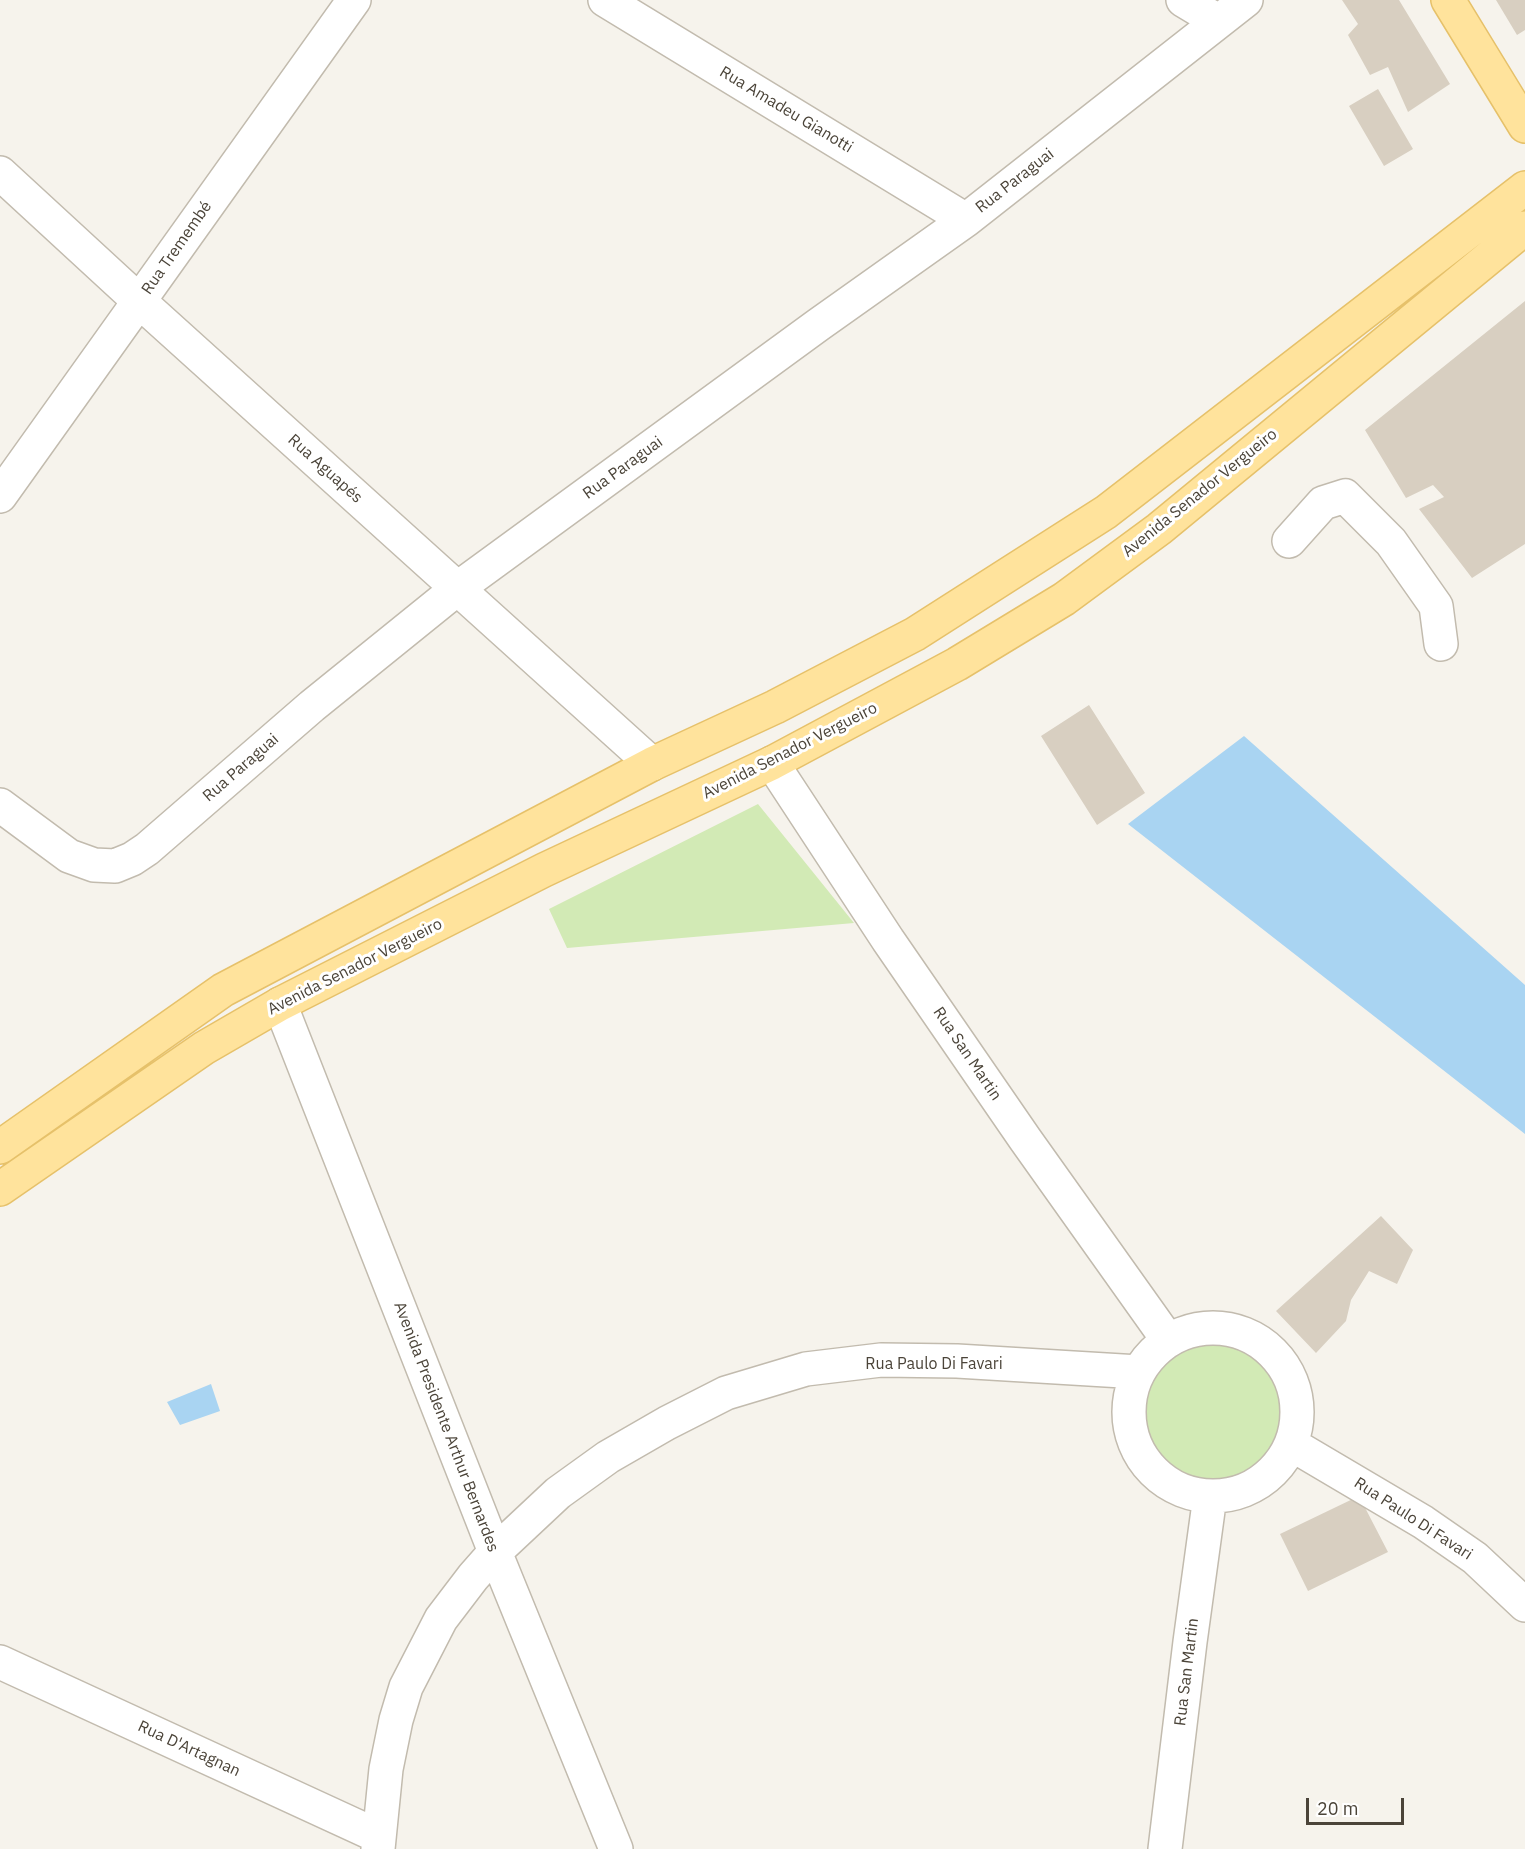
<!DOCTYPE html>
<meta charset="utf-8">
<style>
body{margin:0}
#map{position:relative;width:1525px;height:1849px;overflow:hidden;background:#f6f3ec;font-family:"IBM Plex Sans",sans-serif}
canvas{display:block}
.scale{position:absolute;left:1306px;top:1798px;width:98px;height:27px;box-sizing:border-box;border:3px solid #4b4439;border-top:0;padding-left:8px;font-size:18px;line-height:21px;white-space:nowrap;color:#4b4439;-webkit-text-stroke:4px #fff;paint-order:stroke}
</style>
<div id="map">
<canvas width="1525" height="1849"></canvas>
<div class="scale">20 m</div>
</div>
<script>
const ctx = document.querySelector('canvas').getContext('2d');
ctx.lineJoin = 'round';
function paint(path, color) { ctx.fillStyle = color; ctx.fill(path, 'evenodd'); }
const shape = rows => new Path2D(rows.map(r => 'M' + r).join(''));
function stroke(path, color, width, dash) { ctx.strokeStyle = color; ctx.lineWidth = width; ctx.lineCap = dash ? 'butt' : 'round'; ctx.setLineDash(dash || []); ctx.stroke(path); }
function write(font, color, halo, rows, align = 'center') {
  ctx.font = font + ' "IBM Plex Sans",sans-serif'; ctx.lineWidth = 6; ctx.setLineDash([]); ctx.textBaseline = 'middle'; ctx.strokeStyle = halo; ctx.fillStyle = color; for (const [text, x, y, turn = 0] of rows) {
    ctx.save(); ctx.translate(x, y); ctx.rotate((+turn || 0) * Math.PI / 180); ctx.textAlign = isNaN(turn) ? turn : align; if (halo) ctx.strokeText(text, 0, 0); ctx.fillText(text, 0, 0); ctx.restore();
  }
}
paint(shape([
 [758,804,854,923,567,948,549,909],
 '1135 1412a79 79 0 1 1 158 0a79 79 0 1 1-158 0Z'
]), '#d2eab5');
paint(shape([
 [1244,736,1525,985,1525,1134,1128,824],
 [211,1384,220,1411,180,1425,167,1402]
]), '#a9d4f2');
paint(shape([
 [1342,0,1399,0,1450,84,1408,112,1388,67,1370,75,1348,35,1358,24],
 [1496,0,1525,0,1525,30,1517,35],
 [1378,89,1413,149,1384,166,1349,106],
 [1525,301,1525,544,1472,578,1419,509,1444,497,1433,485,1406,498,1365,430],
 [1089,705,1145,793,1097,825,1041,736],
 [1381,1216,1413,1250,1397,1284,1369,1271,1351,1300,1346,1321,1316,1353,1276,1311],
 [1359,1496,1388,1552,1308,1591,1280,1534]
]), '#d8cfc1');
const minor = shape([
 [605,0,966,220],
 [1183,0,1218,21],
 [0,173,139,301,652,764],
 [0,496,354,0],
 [1289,541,1323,503,1345,496,1391,542,1436,606,1441,644],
 [772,763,888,940,1025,1139,1168,1340],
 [0,805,69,856,94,865,115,866,132,859,147,849,312,706,458,588,818,325,966,220,1246,0],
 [280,1004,495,1552,616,1849],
 '1129 1412a84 84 0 1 1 168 0a84 84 0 1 1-168 0Z',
 [1291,1444,1423,1522,1475,1558,1525,1605],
 [0,1662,378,1836],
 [378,1849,386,1769,396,1720,406,1687,441,1619,473,1577,495,1552,558,1493,608,1457,667,1423,726,1393,806,1369,881,1360,957,1361,1139,1372],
 [1165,1849,1190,1642,1210,1496]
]);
const major = shape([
 [1448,0,1525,126],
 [0,1147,223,990,652,764,775,707,915,634,1106,512,1525,188],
 [0,1189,204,1048,280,1004,544,870,772,763,957,664,1064,599,1159,529,1525,228]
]);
stroke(minor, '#c2bbae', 36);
stroke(major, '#e6c16a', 36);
stroke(minor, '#fff', 33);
stroke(major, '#ffe39c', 33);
write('16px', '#4b4439', '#fff', [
 ["Rua Amadeu Gianotti",786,110,31],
 ["Rua Paraguai",1015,181,-38],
 ["Rua Tremembé",177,248,-55],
 ["Rua Paraguai",623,468,-36],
 ["Rua Aguapés",325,469,42],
 ["Avenida Senador Vergueiro",1200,493,-39],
 ["Avenida Senador Vergueiro",790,751,-27],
 ["Rua Paraguai",241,768,-41],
 ["Avenida Senador Vergueiro",355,967,-27],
 ["Rua San Martin",967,1054,56],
 ["Rua Paulo Di Favari",934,1364],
 ["Avenida Presidente Arthur Bernardes",446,1427,69],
 ["Rua Paulo Di Favari",1413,1519,33],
 ["Rua San Martin",1187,1672,-83],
 ["Rua D'Artagnan",189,1749,25]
]);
</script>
